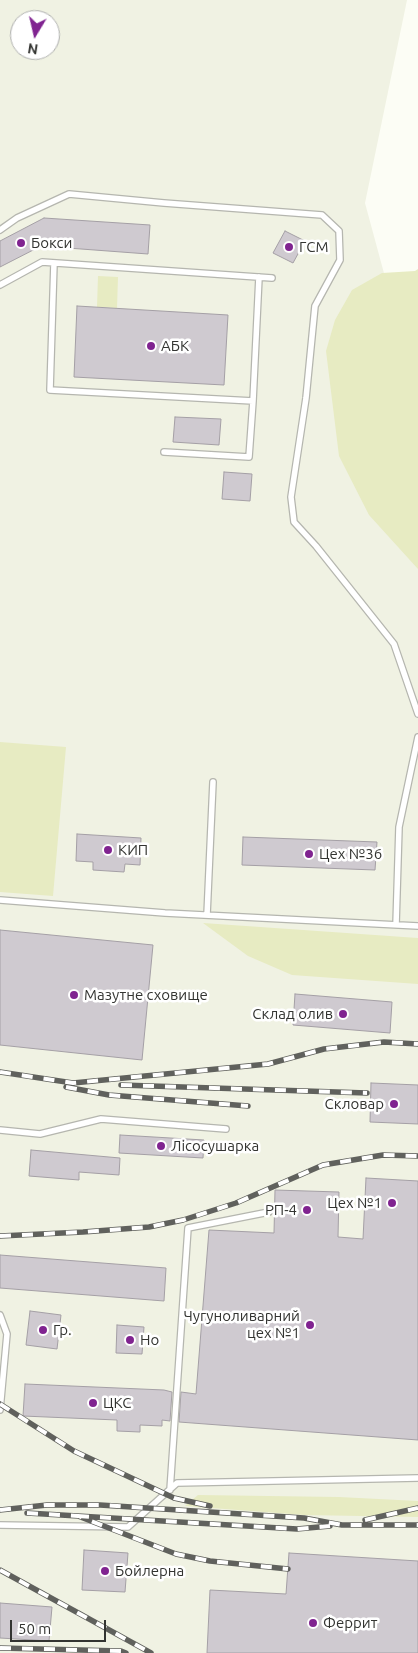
<!DOCTYPE html>
<meta charset="utf-8">
<style>
body{margin:0}
#map{position:relative;width:418px;height:1653px;overflow:hidden;background:#fcfdf5;font-family:Ubuntu,sans-serif}
canvas{display:block}
.north{position:absolute;left:10px;top:10px;width:50px;height:50px;box-sizing:border-box;background:#fff;border:1px solid #adaead;border-radius:50%;rotate:189deg;font-size:14px;font-weight:700;line-height:20px;text-align:center;color:#333431}
.north::after{content:'';display:block;margin:auto;width:18px;height:22px;background:#802390;clip-path:polygon(50% 0,100% 100%,50% 72%,0 100%)}
.scale{position:absolute;left:10px;top:1620px;width:96px;height:22px;box-sizing:border-box;border:2px solid #333431;border-top:0;padding-left:6px;font-size:15px;line-height:18px;white-space:nowrap;color:#333431;-webkit-text-stroke:4px #fff;paint-order:stroke}
</style>
<div id="map">
<canvas width="418" height="1653"></canvas>
<div class="north">N</div>
<div class="scale">50 m</div>
</div>
<script>
const ctx = document.querySelector('canvas').getContext('2d');
ctx.lineJoin = 'round';
function paint(path, color) { ctx.fillStyle = color; ctx.fill(path, 'evenodd'); }
const shape = rows => new Path2D(rows.map(r => 'M' + r).join(''));
function stroke(path, color, width, dash) { ctx.strokeStyle = color; ctx.lineWidth = width; ctx.lineCap = dash ? 'butt' : 'round'; ctx.setLineDash(dash || []); ctx.stroke(path); }
function write(font, color, halo, rows, align = 'center') {
  ctx.font = font + ' Ubuntu,sans-serif'; ctx.lineWidth = 5; ctx.setLineDash([]); ctx.textBaseline = 'middle'; ctx.strokeStyle = halo; ctx.fillStyle = color; for (const [text, x, y, turn = 0] of rows) {
    ctx.save(); ctx.translate(x, y); ctx.rotate((+turn || 0) * Math.PI / 180); ctx.textAlign = isNaN(turn) ? turn : align; if (halo) ctx.strokeText(text, 0, 0); ctx.fillText(text, 0, 0); ctx.restore();
  }
}
paint(shape([
 [0,0,407,0,365,203,418,399,418,1653,0,1653],
 [20,20,50,20,50,50,20,50]
]), '#f0f2e3');
paint(shape([
 [418,269,418,569,369,515,339,456,326,351,335,320,352,290,382,273,415,271],
 [98,276,118,277,117,308,97,307],
 [0,742,66,747,53,896,0,892],
 [203,923,418,938,418,984,292,975,248,956],
 [198,1495,339,1497,418,1501,418,1517,304,1515,185,1506]
]), '#e7ebc2');
const building = shape([
 [44,218,150,225,148,254,41,246,0,267,0,241,44,218],
 [285,231,305,241,293,263,273,253,285,231],
 [77,306,228,315,224,385,74,377,77,306],
 [175,417,221,419,219,445,173,442,175,417],
 [224,472,252,474,250,501,222,499,224,472],
 [77,834,141,838,140,865,125,864,124,872,93,870,93,862,76,861,77,834],
 [243,837,377,842,375,870,242,865,243,837],
 [0,930,153,945,142,1060,0,1045,0,930],
 [295,994,392,1002,390,1033,293,1025,295,994],
 [371,1083,418,1085,418,1124,370,1122,371,1083],
 [120,1135,204,1140,203,1158,119,1153,120,1135],
 [31,1150,120,1158,119,1175,79,1172,79,1180,29,1176,31,1150],
 [366,1178,418,1181,418,1440,179,1422,181,1392,196,1394,209,1230,274,1233,275,1190,339,1192,338,1237,363,1239,366,1178],
 [0,1255,166,1268,164,1301,0,1288,0,1255],
 [30,1311,61,1315,57,1349,26,1345,30,1311],
 [117,1325,144,1327,142,1354,116,1353,117,1325],
 [25,1384,164,1390,172,1392,170,1421,162,1420,162,1426,140,1425,140,1432,117,1431,117,1420,23,1416,25,1384],
 [84,1550,128,1553,125,1592,82,1590,84,1550],
 [289,1553,418,1561,418,1653,207,1653,210,1590,286,1594,289,1553],
 [0,1603,52,1607,49,1641,0,1638,0,1603]
]);
paint(building, '#cfcad0');
stroke(building, '#a5a0a6', 1);
const lane = shape([
 [0,230,17,218,69,194,164,203,322,215,339,231,340,260,315,306,306,398,291,497,294,522,316,546,394,644,418,714],
 [54,263,50,390,253,401,259,277],
 [0,285,42,262,272,278],
 [164,452,249,457,253,401],
 [0,900,165,913,418,926],
 [207,915,213,782],
 [396,925,399,827,418,737],
 [0,1130,40,1134,101,1119,226,1129],
 [0,1315,7,1334,0,1410],
 [170,1490,188,1228,269,1212],
 [0,1525,128,1527,177,1483,418,1478]
]);
stroke(lane, '#b5b6af', 8);
stroke(lane, '#fff', 5.5);
const rail = shape([
 [0,1072,73,1083,268,1064,324,1049,384,1042,418,1044],
 [121,1085,367,1093],
 [66,1087,109,1095,248,1106],
 [0,1236,83,1232,149,1227,183,1220,236,1203,323,1165,383,1155,418,1156],
 [0,1404,74,1451,174,1498,210,1506],
 [0,1510,47,1505,100,1505,304,1518,342,1525,418,1525],
 [27,1513,78,1516,176,1554,210,1561,288,1569],
 [78,1516,297,1529,330,1526],
 [365,1520,418,1508],
 [0,1570,151,1653],
 [0,1648,121,1651,126,1653]
]);
stroke(rail, '#60615d', 5.5);
stroke(rail, '#fff', 4, [11]);
for (const [x, y, r, color] of [
 [21,243,5,"#802390"],
 [289,247,5,"#802390"],
 [151,346,5,"#802390"],
 [108,850,5,"#802390"],
 [309,854,5,"#802390"],
 [74,995,5,"#802390"],
 [343,1014,5,"#802390"],
 [394,1104,5,"#802390"],
 [161,1146,5,"#802390"],
 [392,1203,5,"#802390"],
 [307,1210,5,"#802390"],
 [310,1325,5,"#802390"],
 [43,1330,5,"#802390"],
 [130,1340,5,"#802390"],
 [93,1403,5,"#802390"],
 [105,1571,5,"#802390"],
 [313,1623,5,"#802390"]
]) { const dot = new Path2D(); dot.arc(x, y, r, 0, 2 * Math.PI); ctx.fillStyle = color; ctx.fill(dot); stroke(dot, '#fff', 2); }
write('15px', '#333431', '#fff', [
 ["Бокси",31,243],
 ["ГСМ",299,247],
 ["АБК",161,346],
 ["КИП",118,850],
 ["Цех №36",319,854],
 ["Мазутне сховище",84,995],
 ["Склад олив",333,1014,"right"],
 ["Скловар",384,1104,"right"],
 ["Лісосушарка",171,1146],
 ["Цех №1",382,1203,"right"],
 ["РП-4",297,1210,"right"],
 ["Чугуноливарний",300,1316,"right"],
 ["цех №1",300,1333,"right"],
 ["Гр.",53,1330],
 ["Но",140,1340],
 ["ЦКС",103,1403],
 ["Бойлерна",115,1571],
 ["Феррит",323,1623]
], 'left');
</script>
